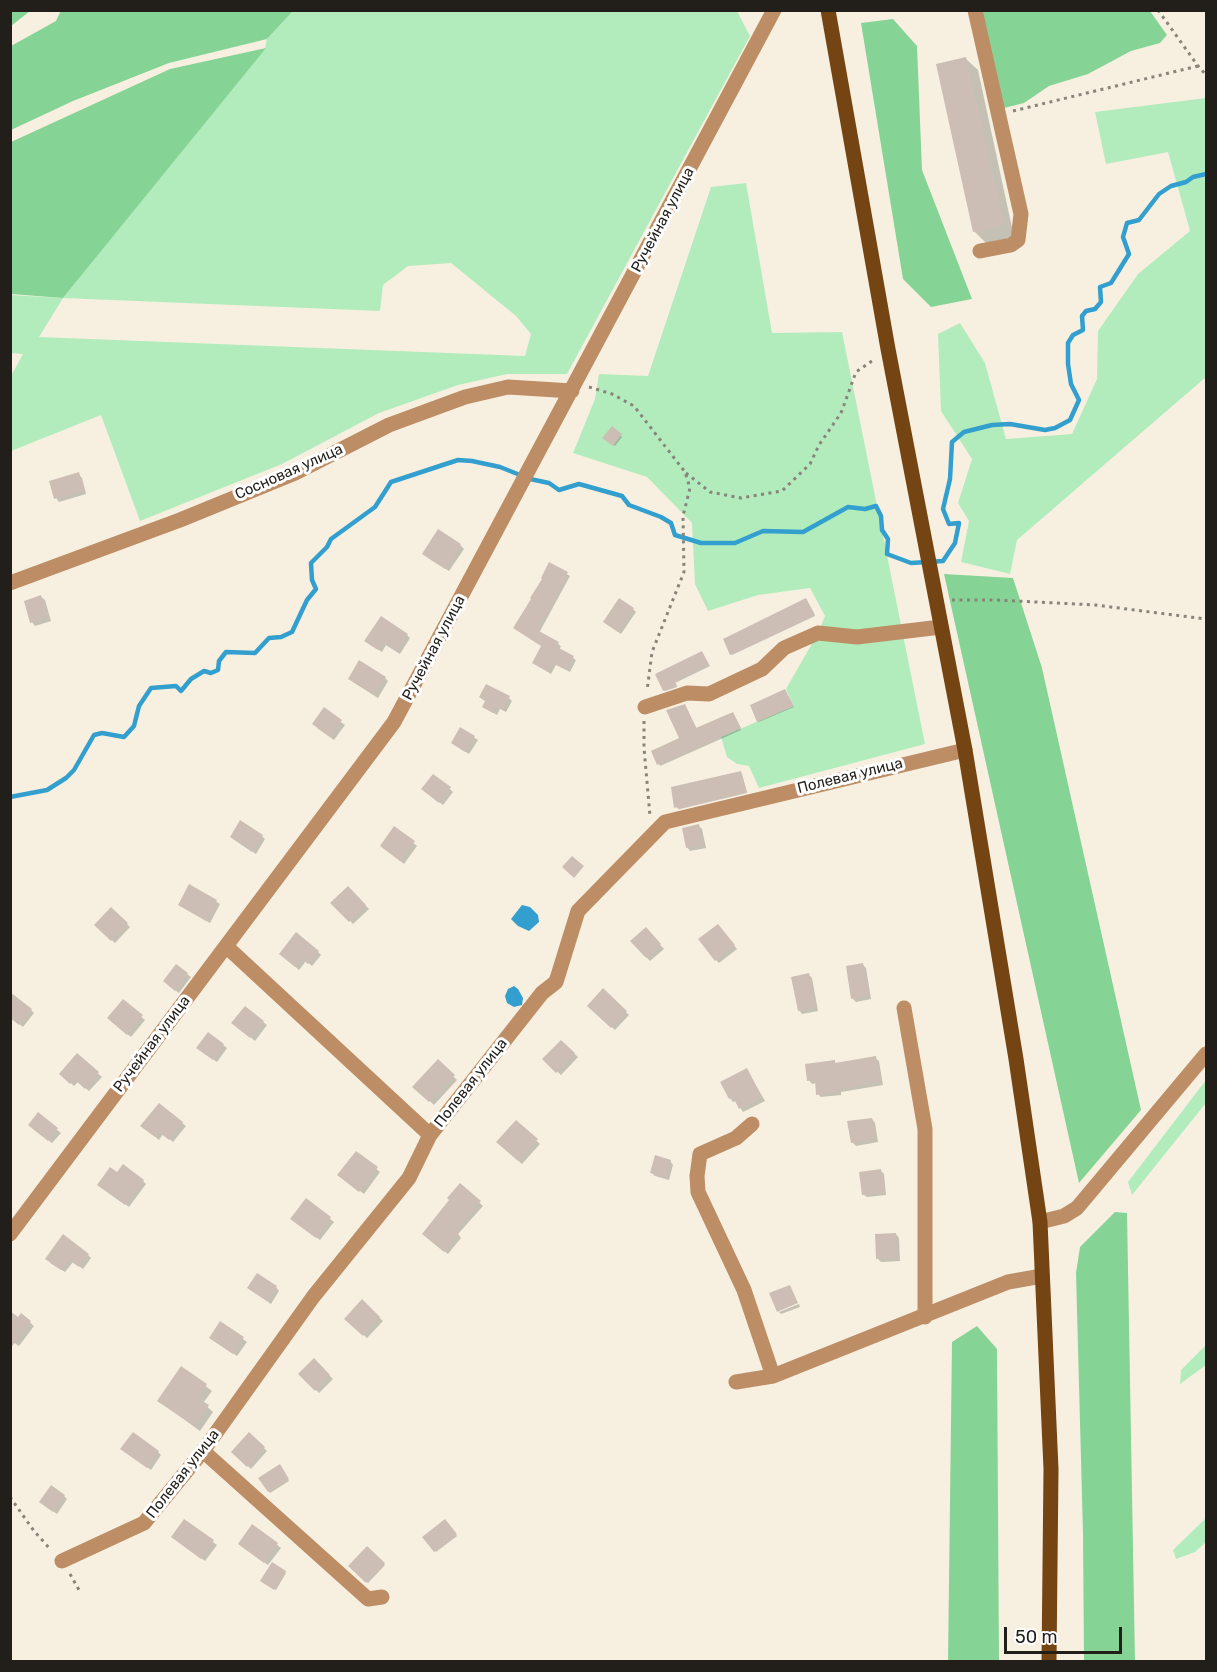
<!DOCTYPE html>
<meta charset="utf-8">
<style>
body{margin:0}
#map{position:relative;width:1217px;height:1672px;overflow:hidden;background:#f7f0e1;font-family:Rubik,sans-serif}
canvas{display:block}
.frame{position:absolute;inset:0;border:12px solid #221f1a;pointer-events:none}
.scale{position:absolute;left:1004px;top:1627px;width:118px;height:27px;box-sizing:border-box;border:3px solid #221f1a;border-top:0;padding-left:8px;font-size:18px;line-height:21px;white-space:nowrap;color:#221f1a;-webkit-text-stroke:4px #fff;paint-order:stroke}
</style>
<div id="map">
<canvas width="1217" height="1672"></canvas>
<div class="frame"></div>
<div class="scale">50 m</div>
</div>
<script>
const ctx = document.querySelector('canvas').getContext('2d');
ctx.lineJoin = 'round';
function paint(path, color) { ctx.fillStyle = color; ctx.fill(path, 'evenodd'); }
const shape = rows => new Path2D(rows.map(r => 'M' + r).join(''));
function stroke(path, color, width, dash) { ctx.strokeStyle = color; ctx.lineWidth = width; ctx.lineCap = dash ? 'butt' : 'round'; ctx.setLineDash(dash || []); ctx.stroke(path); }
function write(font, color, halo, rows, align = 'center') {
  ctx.font = font + ' Rubik,sans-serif'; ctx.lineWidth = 6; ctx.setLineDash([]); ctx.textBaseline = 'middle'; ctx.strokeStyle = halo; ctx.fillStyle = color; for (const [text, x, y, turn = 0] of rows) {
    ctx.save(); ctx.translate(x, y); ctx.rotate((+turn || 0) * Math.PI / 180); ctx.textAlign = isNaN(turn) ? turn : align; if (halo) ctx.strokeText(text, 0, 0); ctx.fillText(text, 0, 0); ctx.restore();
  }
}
paint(shape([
 [293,11,737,11,750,36,567,374,507,374,458,385,379,413,282,464,140,521,101,415,11,451,11,376,23,354,11,353,10,295,63,298,265,48,267,39],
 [451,263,516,316,531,334,525,356,39,337,63,298,380,311,383,285,408,266],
 [1206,98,1206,377,1017,540,1010,574,961,562,969,521,958,503,972,459,941,411,938,334,960,323,985,363,1006,439,1072,434,1097,379,1098,331,1138,274,1190,231,1168,152,1106,164,1095,112],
 [746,183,772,333,842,332,925,744,759,788,749,766,737,764,727,757,721,737,794,706,786,689,818,633,825,616,810,588,758,595,708,611,695,584,692,523,647,477,573,453,595,399,599,374,648,376,711,187],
 [1206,1080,1206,1103,1132,1195,1128,1182],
 [1206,1345,1206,1365,1180,1384,1181,1370],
 [1206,1518,1206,1542,1195,1552,1176,1559,1173,1550]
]), '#b2ecbc');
paint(shape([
 [11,10,30,10,30,11,11,26],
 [61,10,293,10,293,11,267,39,169,63,73,101,11,130,11,46,56,21],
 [978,10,1150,11,1167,35,1160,43,1131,51,1088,74,1049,86,1024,103,1000,109],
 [893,19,917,46,922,170,972,299,931,307,903,279,861,23],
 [266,48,63,298,11,294,11,142,170,69],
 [944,574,1013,578,1042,668,1141,1110,1079,1183],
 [1115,1212,1127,1213,1135,1661,1084,1661,1083,1534,1076,1273,1080,1247],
 [977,1326,997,1349,999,1661,948,1661,952,1342]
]), '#86d495');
paint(shape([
 [522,905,530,907,538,915,539,922,529,931,518,926,511,919],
 [514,986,518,989,523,998,522,1005,514,1007,507,1003,505,996,508,989]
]), '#339fce');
paint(shape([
 [966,59,978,70,1014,237,986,243,974,231],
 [612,428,622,437,615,446,604,438],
 [78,474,82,478,86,494,59,502,56,498],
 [460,545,464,549,449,571,428,558],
 [549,564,570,576,539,633,558,644,561,646,559,650,576,660,570,672,556,665,551,674,534,663,543,646,518,630,544,579],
 [41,597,45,600,51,621,35,626,32,622],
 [807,601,815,616,732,655,731,654],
 [633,609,636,612,621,634,604,622],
 [407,635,410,638,400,654,386,645,382,652,369,644],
 [703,654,710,666,675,683,677,687,665,691,664,690],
 [385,678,388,681,378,698,353,682],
 [786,692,794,707,759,722,758,721],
 [481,697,509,698,512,701,506,712,500,709,497,715,488,710,487,702],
 [686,707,697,729,734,715,741,730,660,766,653,752,681,738],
 [324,710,345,725,334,740,317,728],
 [461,729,478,740,469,754,452,743],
 [742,774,747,793,680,809,676,807],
 [450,789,453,792,443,805,426,792],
 [699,826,702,829,706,848,690,851,687,847],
 [395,828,417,846,404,864,385,849],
 [262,836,265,839,256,854,231,837],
 [190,886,220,904,210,923,179,905],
 [348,888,369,909,353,924,333,903],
 [111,909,130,927,115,943,96,925],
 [646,929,664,949,650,961,632,941],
 [721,929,737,949,719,963,716,960],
 [318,952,321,955,312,966,306,961,299,970,284,957],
 [862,964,866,968,871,999,856,1002,853,999,848,968],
 [187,974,191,977,179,993,168,985],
 [809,975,812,978,818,1011,802,1014,799,1010],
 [603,990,629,1015,615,1030,589,1006],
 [123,1001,145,1020,131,1037,112,1022],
 [245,1008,267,1025,255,1041,237,1026],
 [31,1010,34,1013,23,1027,10,1017],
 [208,1034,227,1048,217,1062,201,1051],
 [561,1042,578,1057,561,1075,544,1059],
 [77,1055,102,1077,89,1091,78,1082,74,1086,61,1074],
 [875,1058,879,1061,883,1085,841,1092,841,1095,821,1097,818,1094,816,1083,812,1084,809,1080,834,1062,837,1064],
 [438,1062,457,1080,434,1105,415,1087],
 [747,1070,765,1101,743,1112,736,1101,733,1102,730,1098],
 [160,1105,186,1126,173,1142,163,1134,159,1140,146,1129],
 [38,1115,61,1133,52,1143,33,1129],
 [872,1119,875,1123,878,1142,856,1146,852,1142],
 [516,1122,540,1144,522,1164,498,1142],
 [356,1153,380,1172,364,1194,343,1178],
 [670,1161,673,1165,669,1180,655,1176,651,1172],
 [880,1170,884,1174,886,1195,867,1197,863,1194],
 [117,1174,143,1181,146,1184,129,1207,103,1188],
 [460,1185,483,1206,458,1234,461,1238,448,1254,427,1237],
 [306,1200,334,1222,320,1240,296,1222],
 [896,1234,899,1238,900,1261,881,1262,877,1258],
 [88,1255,91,1258,83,1269,73,1262,65,1272,50,1263],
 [276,1287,279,1291,271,1304,252,1291],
 [362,1301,383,1321,367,1338,346,1318],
 [799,1304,800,1307,781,1314,779,1312],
 [21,1315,34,1326,19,1346,10,1340],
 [221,1323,247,1342,237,1356,215,1341],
 [314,1361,333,1379,319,1393,300,1374],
 [182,1368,212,1391,203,1403,213,1412,200,1431,159,1401],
 [249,1434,267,1451,251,1469,233,1452],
 [126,1452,158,1452,161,1455,151,1470],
 [281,1467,289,1481,270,1493,260,1478],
 [64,1496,67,1499,57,1514,44,1505],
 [184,1521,217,1545,205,1561,173,1537],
 [445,1521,457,1536,436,1552,424,1537],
 [252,1526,281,1548,268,1565,243,1547],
 [367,1548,385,1565,368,1583,350,1566],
 [285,1572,286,1573,276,1590,263,1582]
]), '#0003');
stroke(shape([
 [10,797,47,790,66,778,74,770,94,735,102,733,124,737,134,726,139,706,151,688,176,686,181,691,191,679,204,671,211,673,218,670,219,661,226,652,255,653,269,638,281,637,292,632,307,600,316,589,312,580,311,563,327,547,331,539,375,507,391,482,458,460,472,461,500,467,530,479,549,483,559,490,579,484,622,496,629,505,661,517,671,523,675,535,701,543,735,543,763,531,803,532,848,507,865,509,876,506,881,516,882,530,888,539,887,554,911,563,943,561,955,543,959,523,949,524,943,509,950,479,952,442,964,432,992,425,1010,424,1045,430,1055,428,1070,420,1079,400,1071,384,1068,364,1068,343,1073,335,1083,330,1082,316,1086,311,1095,309,1101,302,1100,287,1111,283,1129,254,1123,237,1127,223,1139,220,1159,194,1171,186,1186,182,1193,177,1206,174]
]), '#339fce', 4.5);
paint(shape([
 [966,57,1004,225,973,232,936,64],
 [612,426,622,434,613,446,602,438],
 [79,472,84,490,54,499,49,481],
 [438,529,461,544,445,569,422,554],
 [549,562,568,572,555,598,537,628,537,630,559,642,557,647,574,656,567,670,553,663,548,672,532,663,541,646,513,628,531,599,530,598,542,579,541,578],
 [41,595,48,617,30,623,24,601],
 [619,598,634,608,618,632,603,622],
 [806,598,815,615,730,655,723,639],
 [381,616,408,634,396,651,382,643,378,650,364,641],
 [702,651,709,665,675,682,677,686,663,691,655,674],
 [359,660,386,677,374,695,348,679],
 [486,684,510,696,503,710,496,706,493,713,482,707,485,701,479,697],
 [785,689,794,706,757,722,750,705],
 [685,704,696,728,733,712,741,728,657,765,651,751,679,738,666,710],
 [324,707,342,720,330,737,312,724],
 [460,727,475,736,465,752,451,743],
 [741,771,747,792,678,809,677,807,674,808,671,787],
 [433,774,451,787,439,803,421,789],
 [240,820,263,835,252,852,230,837],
 [699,824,703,845,686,848,682,828],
 [394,826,415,841,400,861,380,846],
 [572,856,584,866,574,878,562,867],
 [189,884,217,900,206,921,178,905],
 [348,886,366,905,349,922,330,903],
 [111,907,128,923,111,941,94,925],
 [718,924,735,945,715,961,698,939],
 [646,927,661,944,646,958,630,941],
 [296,932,319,951,308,964,302,959,295,967,279,954],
 [863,963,869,995,851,999,846,966],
 [176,964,188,973,175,991,163,981],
 [809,973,816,1008,798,1011,791,977],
 [603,988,627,1011,611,1028,587,1006],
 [10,992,32,1009,19,1025,10,1018],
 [123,999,143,1015,127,1035,107,1018],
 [245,1006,264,1021,250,1038,231,1023],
 [208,1032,224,1044,213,1060,196,1048],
 [561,1040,575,1053,556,1073,542,1059],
 [77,1053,99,1072,85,1089,74,1079,70,1084,59,1074],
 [876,1056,881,1082,838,1089,838,1092,816,1095,815,1080,807,1081,805,1064,835,1060,835,1063],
 [438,1059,455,1075,429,1102,412,1087],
 [747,1068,762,1097,739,1109,733,1097,729,1099,720,1082],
 [159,1103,183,1122,169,1140,159,1132,155,1137,140,1126],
 [38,1112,58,1128,48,1141,28,1125],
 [872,1118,876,1139,851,1143,847,1121],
 [516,1120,538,1139,518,1161,496,1142],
 [356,1151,378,1167,359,1192,337,1175],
 [655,1155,671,1160,666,1177,650,1173],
 [123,1164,144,1180,125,1205,97,1185,110,1167,117,1172],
 [881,1169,884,1192,862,1195,859,1172],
 [460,1183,481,1201,455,1230,459,1233,444,1252,422,1234,449,1200,447,1198],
 [306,1198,331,1217,316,1238,290,1219],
 [896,1233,897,1258,876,1259,875,1234],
 [63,1234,89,1254,79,1267,69,1260,61,1270,45,1259],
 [257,1273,277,1286,267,1301,247,1288],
 [790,1285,798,1303,777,1312,769,1293],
 [362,1299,380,1317,363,1336,344,1319],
 [10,1311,18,1317,21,1313,31,1321,10,1349],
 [220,1321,244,1337,233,1354,209,1338],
 [314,1358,330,1375,315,1391,298,1374],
 [181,1366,207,1384,198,1398,209,1405,194,1426,157,1401],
 [133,1432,159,1451,147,1468,120,1449],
 [249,1432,265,1447,247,1467,231,1452],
 [280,1464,289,1479,268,1492,258,1478],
 [51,1485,65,1495,53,1512,39,1502],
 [184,1519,214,1540,201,1559,171,1537],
 [445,1519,457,1534,434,1552,422,1537],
 [252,1524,278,1543,264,1563,238,1544],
 [367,1546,385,1563,366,1583,348,1566],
 [272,1562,286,1571,274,1590,260,1581]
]), '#cdbeb5');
stroke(shape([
 [1158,10,1198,66,1206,75],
 [1013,111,1198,66],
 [589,387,612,394,634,406,685,472,690,488,683,516,684,572,652,652,647,691],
 [686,473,710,492,741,498,782,491,810,464,819,445,841,413,856,372,875,359],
 [952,600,996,600,1095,605,1206,619],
 [644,721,644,748,650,816],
 [10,1497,34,1531,51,1550],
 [70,1574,79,1590]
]), '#88847a', 3, [3, 4.5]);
stroke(shape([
 [975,10,1021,214,1018,240,1011,245,980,251],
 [10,583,180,520,295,473,389,425,465,397,508,387,572,391],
 [645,707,687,693,709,694,762,669,784,648,818,633,857,637,941,627],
 [227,947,430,1135],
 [904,1008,925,1129,925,1317],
 [752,1124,736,1138,700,1154,697,1176,698,1192,744,1290,773,1376],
 [1040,1222,1064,1216,1077,1208,1206,1054],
 [10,1234,394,722,774,10],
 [736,1382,773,1376,1008,1282,1042,1276],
 [203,1451,368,1599,382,1597],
 [62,1561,144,1523,203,1451,313,1297,409,1178,430,1135,542,993,556,982,578,911,665,822,965,750]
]), '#bd8d65', 15);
stroke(shape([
 [828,10,888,349,965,750,1016,1059,1040,1222,1051,1469,1049,1662]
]), '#744412', 15);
write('15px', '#221f1a', '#fff', [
 ["Ручейная улица",663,220,-62],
 ["Сосновая улица",289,472,-24],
 ["Ручейная улица",434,648,-62],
 ["Полевая улица",850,776,-14],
 ["Ручейная улица",152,1044,-53],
 ["Полевая улица",471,1083,-52],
 ["Полевая улица",183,1474,-52]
]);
</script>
